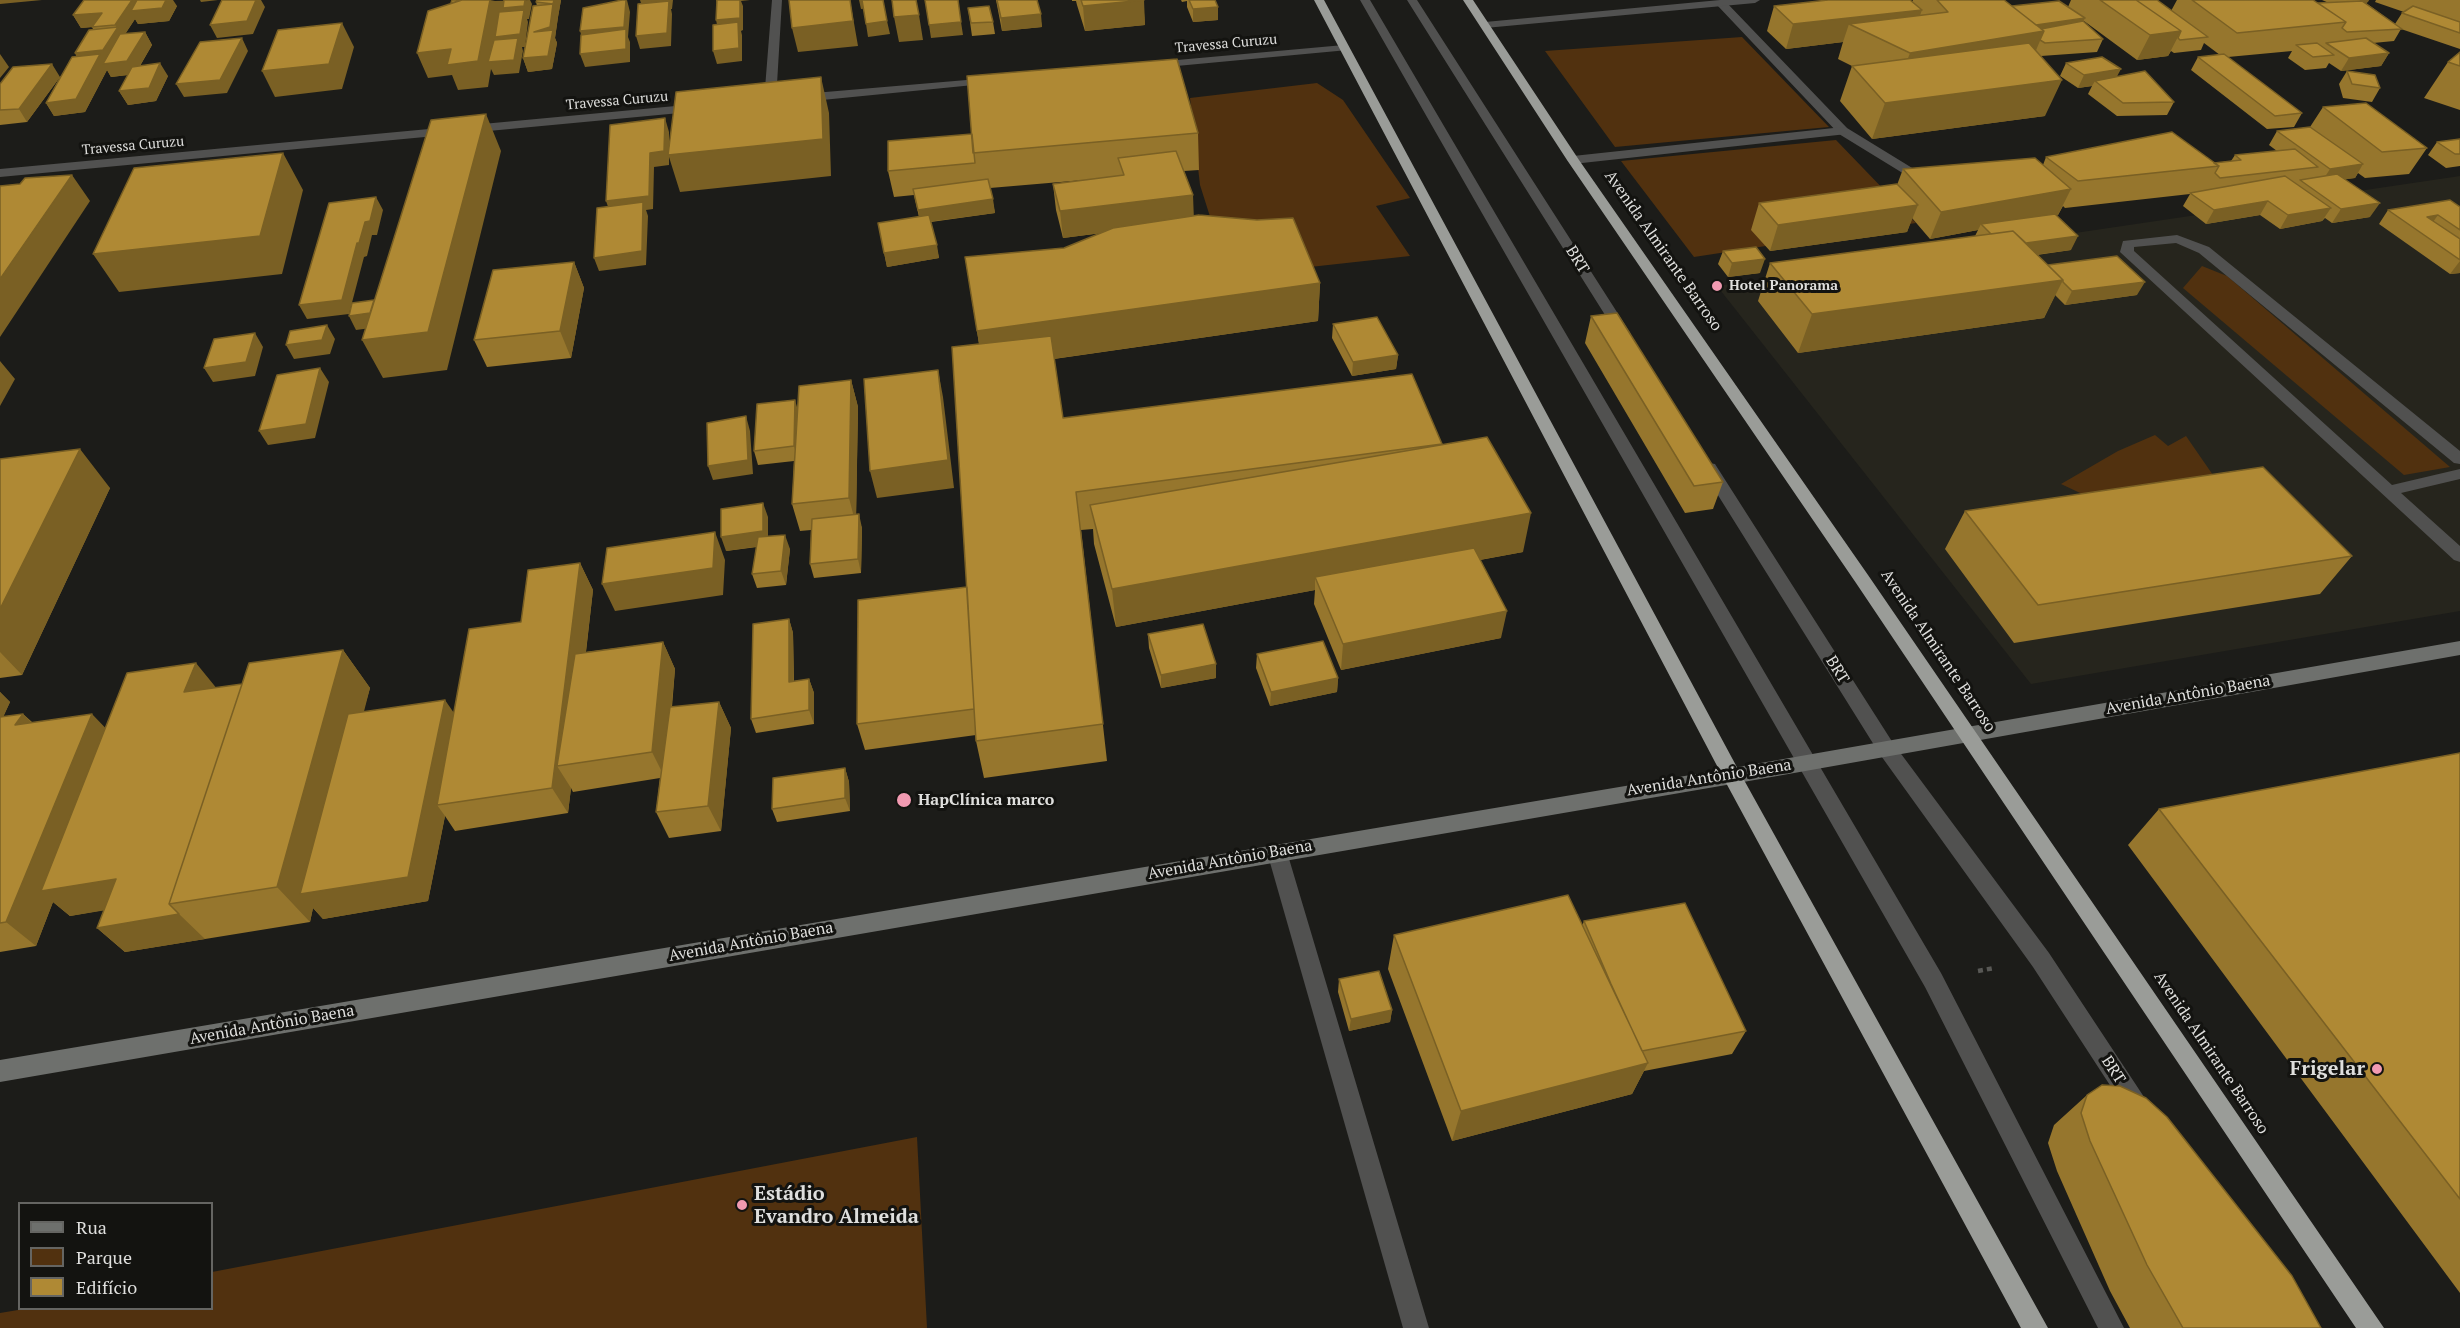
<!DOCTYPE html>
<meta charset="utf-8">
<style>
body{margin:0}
#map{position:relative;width:2460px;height:1328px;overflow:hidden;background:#1c1c19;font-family:"PT Serif",serif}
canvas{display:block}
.legend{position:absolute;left:18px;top:1202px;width:195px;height:108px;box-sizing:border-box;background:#131310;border:2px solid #656562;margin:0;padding:8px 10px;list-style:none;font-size:18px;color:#dfdfdd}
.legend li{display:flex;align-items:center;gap:12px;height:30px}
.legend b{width:30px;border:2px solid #656562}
</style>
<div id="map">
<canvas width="2460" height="1328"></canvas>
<ul class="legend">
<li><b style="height:8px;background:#6e706d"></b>Rua</li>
<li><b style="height:16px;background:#51310f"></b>Parque</li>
<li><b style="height:16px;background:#af8934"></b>Edifício</li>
</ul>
</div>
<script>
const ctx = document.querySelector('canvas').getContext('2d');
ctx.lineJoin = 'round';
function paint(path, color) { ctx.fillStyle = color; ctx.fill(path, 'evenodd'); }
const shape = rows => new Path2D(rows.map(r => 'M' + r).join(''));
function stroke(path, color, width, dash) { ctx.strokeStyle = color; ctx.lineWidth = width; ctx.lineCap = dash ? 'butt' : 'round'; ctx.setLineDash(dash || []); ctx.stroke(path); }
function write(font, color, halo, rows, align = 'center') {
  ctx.font = font + ' "PT Serif",serif'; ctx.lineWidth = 6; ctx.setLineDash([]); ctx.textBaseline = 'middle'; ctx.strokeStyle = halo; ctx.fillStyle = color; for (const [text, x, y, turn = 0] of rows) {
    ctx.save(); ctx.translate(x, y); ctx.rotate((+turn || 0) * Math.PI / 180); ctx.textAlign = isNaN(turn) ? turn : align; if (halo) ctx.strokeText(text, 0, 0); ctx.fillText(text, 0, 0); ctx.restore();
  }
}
paint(shape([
 [2460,176,2460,611,2031,684,1717,286]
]), '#26251d');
paint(shape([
 [1742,37,1829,127,1615,147,1545,51],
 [1317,83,1343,100,1410,198,1376,206,1410,256,1310,267,1219,245,1200,185,1190,98],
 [1836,140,1916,223,1694,257,1621,161],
 [2202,266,2227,276,2450,467,2404,475,2183,288],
 [2155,435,2168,446,2186,436,2215,478,2127,515,2061,484,2118,451],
 [917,1137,927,1328,0,1328,0,1313,24,1309,212,1308,212,1272]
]), '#51310f');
stroke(shape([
 [1978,971,1994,968]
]), '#585855', 4.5, [5, 4]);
paint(shape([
 [772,0,782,0,776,101,770,105,764,101,772,0],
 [1360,0,1370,0,1941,973,2124,1328,2098,1328,1925,987,1360,0],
 [1407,0,1417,0,1631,334,1629,337,1619,337,1617,334,1407,0],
 [1717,1,1725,1,1847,128,1922,174,1931,176,1931,182,1914,180,1839,134,1717,5,1717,1],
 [2177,235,2209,247,2460,451,2460,464,2454,463,2199,253,2176,243,2134,247,2134,251,2392,485,2460,469,2460,479,2401,493,2460,546,2460,562,2454,560,2120,252,2123,241,2177,235],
 [1709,463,1715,464,1893,743,2049,953,2146,1100,2149,1108,2146,1116,2138,1119,2130,1116,2033,967,1879,753,1701,468,1709,463],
 [1277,844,1284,846,1287,852,1429,1328,1403,1328,1267,852,1270,846,1277,844]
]), '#515150');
paint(shape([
 [1720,0,1760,0,1755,3,1485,28,1480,25,1485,22,1720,0],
 [1344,45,1348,46,1348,50,1155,68,1149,65,1155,62,1344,45],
 [990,78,996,81,994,83,802,102,796,98,802,94,990,78],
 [697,104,703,108,701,111,0,177,0,169,697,104],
 [1843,127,1847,128,1847,134,1573,164,1567,160,1573,156,1843,127]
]), '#515150');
paint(shape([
 [2460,641,2460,655,1732,784,0,1082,0,1060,1732,768,2460,641]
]), '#6e706d');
paint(shape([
 [1314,0,1324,0,1739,771,2048,1328,2021,1328,1725,781,1314,0],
 [1463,0,1473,0,1579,160,1868,575,2384,1328,2356,1328,1856,583,1567,160,1463,0]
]), '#9a9c98');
paint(shape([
 [561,0,558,17,555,38,557,43,552,69,528,72,523,58,537,6,536,2],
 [996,0,1037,0,1042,27,1002,31],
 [1072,0,1143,0,1145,25,1085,31,1077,5,1076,1,1072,1],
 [1181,0,1215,0,1218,7,1218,20,1193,22,1187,7,1187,1,1182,2],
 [1913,0,2004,0,2012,6,2068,7,2071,0,2157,0,2171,11,2177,0,2313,0,2318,3,2329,3,2322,0,2369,0,2366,3,2395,24,2402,13,2404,12,2375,2,2376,0,2460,0,2460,49,2401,29,2394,41,2373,43,2389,53,2381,66,2341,71,2329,63,2326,68,2305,70,2288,58,2292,51,2228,57,2302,113,2294,127,2267,129,2191,70,2198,57,2220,55,2204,43,2201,50,2174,53,2171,51,2168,56,2137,60,2084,21,2083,22,2103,39,2097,52,2041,56,2045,116,1872,139,1840,101,1852,66,1838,59,1843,42,1786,49,1767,31,1774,6,1912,2],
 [177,6,169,21,138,24,135,19,125,34,145,32,152,45,140,66,168,76,156,101,128,105,119,91,128,75,111,77,107,70,85,112,54,116,46,103,60,77,27,122,0,125,0,84,60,77,77,57,75,53,93,29,92,27,81,28,73,15],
 [968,8,993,22,995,34,972,36],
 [2460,52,2460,110,2424,98,2448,62],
 [2066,63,2117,76,2174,102,2167,115,2117,116,2088,94,2092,86,2078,88,2060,76],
 [2347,71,2380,88,2372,102,2343,98,2339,84],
 [2323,107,2427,148,2409,174,2365,178,2358,173,2355,178,2345,179,2370,217,2332,223,2325,218,2322,221,2280,229,2260,215,2206,224,2183,206,2190,194,2065,208,2063,206,2058,215,2056,216,2071,250,2037,255,2048,265,2137,295,2065,305,2055,295,2044,318,1798,353,1758,301,1770,263,1975,236,1978,230,1930,239,1912,218,1907,232,1770,251,1751,230,1759,203,1897,185,1903,169,2043,165,2046,157,2214,163,2231,161,2235,155,2277,151,2269,145,2277,131,2310,127],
 [1198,133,1199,170,1184,171,1193,195,1193,216,1320,283,1318,321,1054,359,1063,418,1442,444,1442,445,1523,552,1480,560,1501,638,1341,670,1314,604,1315,590,1116,627,1094,544,1093,529,1081,530,1107,761,984,778,976,741,976,735,865,750,857,724,967,587,979,344,965,257,1064,248,1102,233,1063,238,1056,210,1053,184,1084,180,990,188,995,213,931,222,939,258,887,267,878,223,919,217,914,195,894,197,888,171,888,141],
 [2460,139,2460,166,2446,168,2428,155,2437,142],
 [2460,207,2460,273,2450,274,2379,224,2388,210],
 [1723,251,1760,273,1728,277,1718,264],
 [574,262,584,288,571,358,487,367,474,340],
 [1591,316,1723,482,1713,509,1685,513,1585,343],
 [1333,324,1398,355,1396,369,1352,376,1332,338],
 [851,380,858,407,856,514,862,528,861,573,814,578,810,564,811,530,800,531,792,504,794,461,758,465,754,451,798,410],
 [0,459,110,488,22,675,0,678],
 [1965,511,2352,556,2320,594,2014,643,1945,549],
 [768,517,768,536,790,549,786,585,757,588,752,574,757,547,726,551],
 [580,563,593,590,586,652,663,642,675,669,672,707,719,702,731,728,721,831,669,838,656,812,660,778,573,792,571,788,568,813,455,831,445,816,428,901,323,919,313,908,310,922,125,952,97,928,104,910,70,916,53,902,36,946,0,952,0,692,10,702,3,717,23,714,32,722,106,728,216,688,242,684,343,650,370,688,363,712,454,713,521,622],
 [789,619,793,633,794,681,809,679,814,693,814,724,756,733,751,719],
 [1148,634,1216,678,1161,688,1149,648],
 [1257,654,1338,678,1337,692,1270,706,1256,668],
 [2460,753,2460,1293,2128,845,2159,809],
 [845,768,849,782,850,811,777,822,772,809],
 [1584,921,1746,1031,1732,1054,1644,1071,1632,1094,1452,1141,1388,969,1394,935,1582,926],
 [1339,979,1392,1010,1390,1022,1349,1031,1338,992],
 [2087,1095,2321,1328,2130,1328,2110,1291,2057,1171,2048,1143,2054,1125]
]), '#96762d');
paint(shape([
 [0,0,42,0,0,4],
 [132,0,173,0,177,6,169,21,138,24,135,19,124,36,145,32,152,45,135,74,111,77,107,70,85,112,54,116,46,103,83,66,75,53,117,28,115,25],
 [200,0,218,0,201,2],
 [256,0,261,0,265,7,253,34,217,38,210,25],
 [490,0,495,1,530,0,532,4,529,19,527,19,528,22,525,47,522,47,523,51,519,73,494,75,491,69,488,87,458,90,452,75,428,78,417,53],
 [554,0,561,0,558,17,555,38,557,43,552,69,528,72,523,58],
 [627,0,630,12,628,37,630,42,630,62,585,67,580,54,584,44,580,31],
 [640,0,673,0,672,9,671,9,672,14,671,46,640,49,636,36,644,12],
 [716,0,750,0,741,1,743,6,743,30,741,31,742,35,742,61,717,64,713,51,719,33,716,20,717,4],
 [850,0,858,46,798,52,792,28],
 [859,0,882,0,883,7,861,9],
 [1144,0,1145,25,1085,31,1083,6],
 [2360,0,2369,0,2368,2,2354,11],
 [1218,7,1218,20,1193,22,1193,9],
 [1922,10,1913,35,1849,24,1843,42,1786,49,1793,24],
 [102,13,92,27,81,28,73,15],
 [1041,14,1042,27,1002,31,1001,18],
 [919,15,923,40,899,42,894,17],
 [2085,18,2079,30,2042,36,2029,67,1897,88,1910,53,2021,27],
 [887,21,890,34,868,37,866,24],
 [961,22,963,35,931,38,929,25],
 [342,23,354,47,342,89,275,97,262,71],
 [2181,31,2168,56,2137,60,2150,35],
 [242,38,248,51,227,93,184,97,176,84],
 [2389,53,2381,66,2341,71,2349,58],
 [0,54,9,67,0,78],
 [160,63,168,76,156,101,128,105,119,91],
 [52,64,60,77,27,122,19,109],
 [2121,69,2114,82,2095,81,2092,86,2078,88,2084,75],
 [821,77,829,113,831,176,680,192,669,157,669,165,654,167,653,209,646,210,648,216,646,265,599,271,594,258,611,215,606,201,650,153,665,118,669,132,669,155],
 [2062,80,2045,116,1872,139,1885,103],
 [486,114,501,151,447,370,383,378,362,340],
 [283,153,303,190,282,274,119,292,93,254],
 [2363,164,2355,178,2321,183,2330,169],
 [72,175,90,201,0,337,0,279],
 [2071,189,2058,215,1986,229,1981,224,1978,230,1930,239,1941,212],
 [1193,195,1194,221,1063,238,1060,211],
 [376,197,383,210,377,235,372,235,367,256,364,257,349,314,307,319,299,305,365,222],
 [993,199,995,213,920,223,918,210],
 [2268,201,2260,215,2206,224,2214,210],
 [2380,203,2370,217,2332,223,2341,209],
 [1918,205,1907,232,1770,251,1778,225],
 [2331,208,2322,221,2280,229,2288,215],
 [2438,215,2428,229,2427,217],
 [2078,236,2071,250,1997,260,2003,246],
 [937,245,939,258,887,267,884,253],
 [1765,259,1760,273,1728,277,1732,263],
 [2460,261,2460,273,2450,274],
 [574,262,584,288,571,358,560,331],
 [2063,280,2044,318,1798,353,1812,314],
 [2145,282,2137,295,2065,305,2072,291],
 [1320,283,1318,321,983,369,977,331],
 [385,311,393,325,356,330,349,316],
 [327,325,335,339,330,354,294,359,286,345],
 [255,333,263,347,255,376,213,382,204,368],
 [1398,355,1396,369,1352,376,1353,362],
 [0,361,15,379,0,406],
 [320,368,329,382,315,438,268,445,259,431],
 [938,370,943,397,954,488,877,498,870,471],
 [851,380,858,407,856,525,849,498],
 [795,400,799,414,798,460,794,446],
 [746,416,750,431,753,474,713,480,708,466],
 [80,449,110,488,22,675,0,652,0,609],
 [763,503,768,517,768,545,726,551,721,537],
 [1531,513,1523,552,1320,589,1315,577,1315,590,1116,627,1112,589],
 [859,514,862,528,861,573,858,559],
 [715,532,725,560,723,595,615,611,602,584],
 [785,535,790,549,786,585,781,571],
 [580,563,593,590,573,763,557,766,571,788,568,813,552,788],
 [1507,611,1501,638,1341,670,1343,644],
 [789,619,793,633,794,696,789,682],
 [663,642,675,669,665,778,652,752],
 [343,650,370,688,318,891,445,700,463,726,437,805,445,816,428,901,323,919,313,908,310,922,277,887],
 [196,663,218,690,184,692],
 [1216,664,1216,678,1161,688,1161,675],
 [1338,678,1337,692,1270,706,1271,692],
 [809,679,814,693,814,724,809,710],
 [0,692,10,702,0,724],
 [719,702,731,728,721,831,708,806],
 [23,714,50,741,15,725],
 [92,714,117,740,116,879,143,904,70,916,53,902,36,946,6,922],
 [845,768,849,782,850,811,845,798],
 [179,914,205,939,125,952,97,928],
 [1392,1010,1390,1022,1349,1031,1351,1019],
 [1648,1063,1632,1094,1452,1141,1461,1111]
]), '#7a6024');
const building = shape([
 [84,0,132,0,115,25,92,27,102,13,73,15,84,0],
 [137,0,166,0,162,8,131,11,137,0],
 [222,0,256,0,247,21,210,25,222,0],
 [452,0,462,0,451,3,452,0],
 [462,0,490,0,478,61,447,65,451,49,417,53,428,11,462,0],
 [504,0,525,0,524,6,503,8,504,0],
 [537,0,554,0,553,4,536,2,537,0],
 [622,0,626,0,624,27,580,31,583,8,622,0],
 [717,0,740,0,740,18,716,20,717,0],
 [789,0,850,0,853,21,792,28,789,0],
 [862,0,883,0,887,21,866,24,862,0],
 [892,0,916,0,919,15,894,17,892,0],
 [925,0,958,0,961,22,929,25,925,0],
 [997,0,1037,0,1041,14,1001,18,997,0],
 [1081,0,1144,0,1083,6,1081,0],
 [1189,0,1215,0,1218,7,1193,9,1189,0],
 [1828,0,1910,0,1922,10,1793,24,1774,6,1828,0],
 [1937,0,2004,0,2044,31,1910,53,1849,24,1948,12,1937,0],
 [2100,0,2136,0,2181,31,2150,35,2100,0],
 [2136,0,2157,0,2208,37,2180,40,2178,38,2181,31,2136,0],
 [2192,0,2313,0,2346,22,2237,33,2192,0],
 [669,1,667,33,636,36,638,4,669,1],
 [2059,1,2085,18,2036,25,2012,6,2059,1],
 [2362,1,2402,29,2347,32,2342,28,2346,22,2318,3,2362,1],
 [553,4,550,27,534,32,553,30,548,56,523,58,533,6,553,4],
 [989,6,993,22,971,23,968,8,989,6],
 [2413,6,2460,22,2460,33,2402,13,2413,6],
 [524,10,520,34,495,37,499,12,524,10],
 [2083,21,2103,39,2045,43,2040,40,2044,31,2041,29,2083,21],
 [738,22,739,48,713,51,713,25,738,22],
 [342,23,329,64,262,71,278,30,342,23],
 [118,27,103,50,75,53,89,30,118,27],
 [626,29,626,49,580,54,581,35,626,29],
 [145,32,127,61,103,64,120,34,145,32],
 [242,38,220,80,176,84,200,42,242,38],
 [518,38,514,60,488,62,494,40,518,38],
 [2366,38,2389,53,2349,58,2326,43,2366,38],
 [2029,43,2062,80,1885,103,1852,66,2029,43],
 [2317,43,2334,55,2313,57,2296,45,2317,43],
 [2460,52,2460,66,2448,62,2460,52],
 [100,54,76,99,46,103,72,57,100,54],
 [2224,54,2302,113,2275,116,2198,57,2224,54],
 [2102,57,2121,69,2084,75,2066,63,2102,57],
 [1177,59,1198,133,973,153,967,76,1177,59],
 [160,63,149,88,119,91,132,67,160,63],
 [52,64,19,109,0,110,0,84,13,67,52,64],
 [2145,71,2174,102,2123,103,2095,81,2145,71],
 [2347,71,2375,75,2380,88,2352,84,2347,71],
 [821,77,823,139,668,155,676,92,821,77],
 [2366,103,2427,148,2382,152,2323,107,2366,103],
 [486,114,428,332,362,340,431,120,486,114],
 [665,118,664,151,650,153,649,196,606,201,610,125,665,118],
 [2310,127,2363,164,2330,169,2277,131,2310,127],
 [2172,132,2219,166,2078,181,2046,157,2172,132],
 [972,134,975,163,888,171,888,141,972,134],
 [2460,139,2460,154,2455,154,2437,142,2460,139],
 [2295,149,2318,167,2220,178,2215,173,2219,166,2214,163,2241,160,2235,155,2295,149],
 [1176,151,1193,195,1060,211,1053,184,1124,175,1118,158,1176,151],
 [283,153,260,236,93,254,134,168,283,153],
 [2035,158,2071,189,1941,212,1903,169,2035,158],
 [2337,174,2380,203,2341,209,2300,180,2337,174],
 [72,175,0,279,0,186,20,184,25,178,72,175],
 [2285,176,2331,208,2288,215,2268,201,2214,210,2190,193,2285,176],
 [988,179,993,199,918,210,913,189,988,179],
 [1897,184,1918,205,1778,225,1759,203,1897,184],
 [376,197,370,221,365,222,359,243,357,243,342,300,299,305,329,203,376,197],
 [2450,200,2460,207,2460,230,2438,215,2427,217,2460,239,2460,260,2388,210,2450,200],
 [643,202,642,251,594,258,597,208,643,202],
 [2055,214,2078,236,2026,243,2013,231,1991,234,1981,224,2055,214],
 [929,215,937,245,884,253,878,223,929,215],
 [1199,215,1257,220,1293,218,1320,283,977,331,965,257,1064,248,1113,228,1199,215],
 [2013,231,2063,280,1812,314,1770,263,2013,231],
 [1756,247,1765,259,1732,263,1723,251,1756,247],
 [2117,256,2145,282,2072,291,2063,282,2063,280,2048,265,2117,256],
 [574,262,560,331,474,340,493,270,574,262],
 [374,300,370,313,349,316,352,303,374,300],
 [1617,313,1723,482,1694,486,1591,316,1617,313],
 [1377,317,1398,355,1353,362,1333,324,1377,317],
 [327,325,322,340,286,345,290,331,327,325],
 [255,333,246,362,204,368,214,339,255,333],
 [1051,336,1063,418,1412,374,1442,444,1076,492,1103,724,976,741,952,347,1051,336],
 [320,368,306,424,259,431,277,375,320,368],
 [938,370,948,460,870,471,864,379,938,370],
 [851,380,849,498,792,504,799,386,851,380],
 [795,400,794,446,754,451,757,404,795,400],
 [746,416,748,460,708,466,707,423,746,416],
 [1487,437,1531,513,1112,589,1090,505,1487,437],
 [80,449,0,609,0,459,80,449],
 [2263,467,2352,556,2038,605,1965,511,2263,467],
 [763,503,763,531,721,537,721,509,763,503],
 [859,514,858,559,810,564,812,519,859,514],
 [715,532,713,568,602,584,607,548,715,532],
 [785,535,781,571,752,574,758,537,785,535],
 [1474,548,1507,611,1343,644,1315,577,1474,548],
 [580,563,552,788,437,805,469,629,521,622,528,570,580,563],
 [967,587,974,709,857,724,858,600,967,587],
 [789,619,789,682,809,679,809,710,751,719,753,624,789,619],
 [1203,624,1216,664,1161,675,1148,634,1203,624],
 [1323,641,1338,678,1271,692,1257,654,1323,641],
 [663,642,652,752,557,766,575,654,663,642],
 [343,650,277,887,169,904,249,663,343,650],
 [196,663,184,692,242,684,169,904,179,914,97,928,116,879,41,891,127,673,196,663],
 [445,700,408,877,300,894,348,714,445,700],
 [719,702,708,806,656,812,670,707,719,702],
 [23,714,15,725,92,714,6,922,0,923,0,717,23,714],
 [2460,753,2460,1199,2159,809,2460,753],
 [845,768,845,798,772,809,773,778,845,768],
 [1568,895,1648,1063,1461,1111,1394,935,1568,895],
 [1685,903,1746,1031,1642,1051,1611,984,1584,921,1685,903],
 [1379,971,1392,1010,1351,1019,1339,979,1379,971],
 [2102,1085,2120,1086,2146,1098,2167,1117,2292,1276,2321,1328,2183,1328,2147,1265,2090,1141,2081,1113,2087,1095,2102,1085]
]);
paint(building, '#af8934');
stroke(building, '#7a6024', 1.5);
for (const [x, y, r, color] of [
 [1717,286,6,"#f19ab1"],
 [904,800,8,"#f19ab1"],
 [2377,1069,6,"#f19ab1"],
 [742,1205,6,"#f19ab1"]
]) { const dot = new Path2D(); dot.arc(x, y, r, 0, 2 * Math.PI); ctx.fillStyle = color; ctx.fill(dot); stroke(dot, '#131310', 2); }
write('14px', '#dfdfdd', '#131310', [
 ["Travessa Curuzu",1226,44,-5],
 ["Travessa Curuzu",617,101,-5],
 ["Travessa Curuzu",133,146,-5]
]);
write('bold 14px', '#dfdfdd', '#131310', [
 ["Hotel Panorama",1729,286]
], 'left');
write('16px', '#dfdfdd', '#131310', [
 ["Avenida Almirante Barroso",1663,251,55],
 ["BRT",1577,260,58],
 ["Avenida Almirante Barroso",1938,651,56],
 ["BRT",1837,670,58],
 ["Avenida Antônio Baena",2188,695,-10],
 ["Avenida Antônio Baena",1709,778,-9],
 ["Avenida Antônio Baena",1230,860,-10],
 ["Avenida Antônio Baena",751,942,-10],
 ["Avenida Antônio Baena",272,1025,-10],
 ["Avenida Almirante Barroso",2211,1053,56],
 ["BRT",2113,1070,57]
]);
write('bold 16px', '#dfdfdd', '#131310', [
 ["HapClínica marco",918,800]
], 'left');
write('bold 20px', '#dfdfdd', '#131310', [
 ["Frigelar",2365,1069],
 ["Estádio",754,1194,"left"],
 ["Evandro Almeida",754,1217,"left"]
], 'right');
</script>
